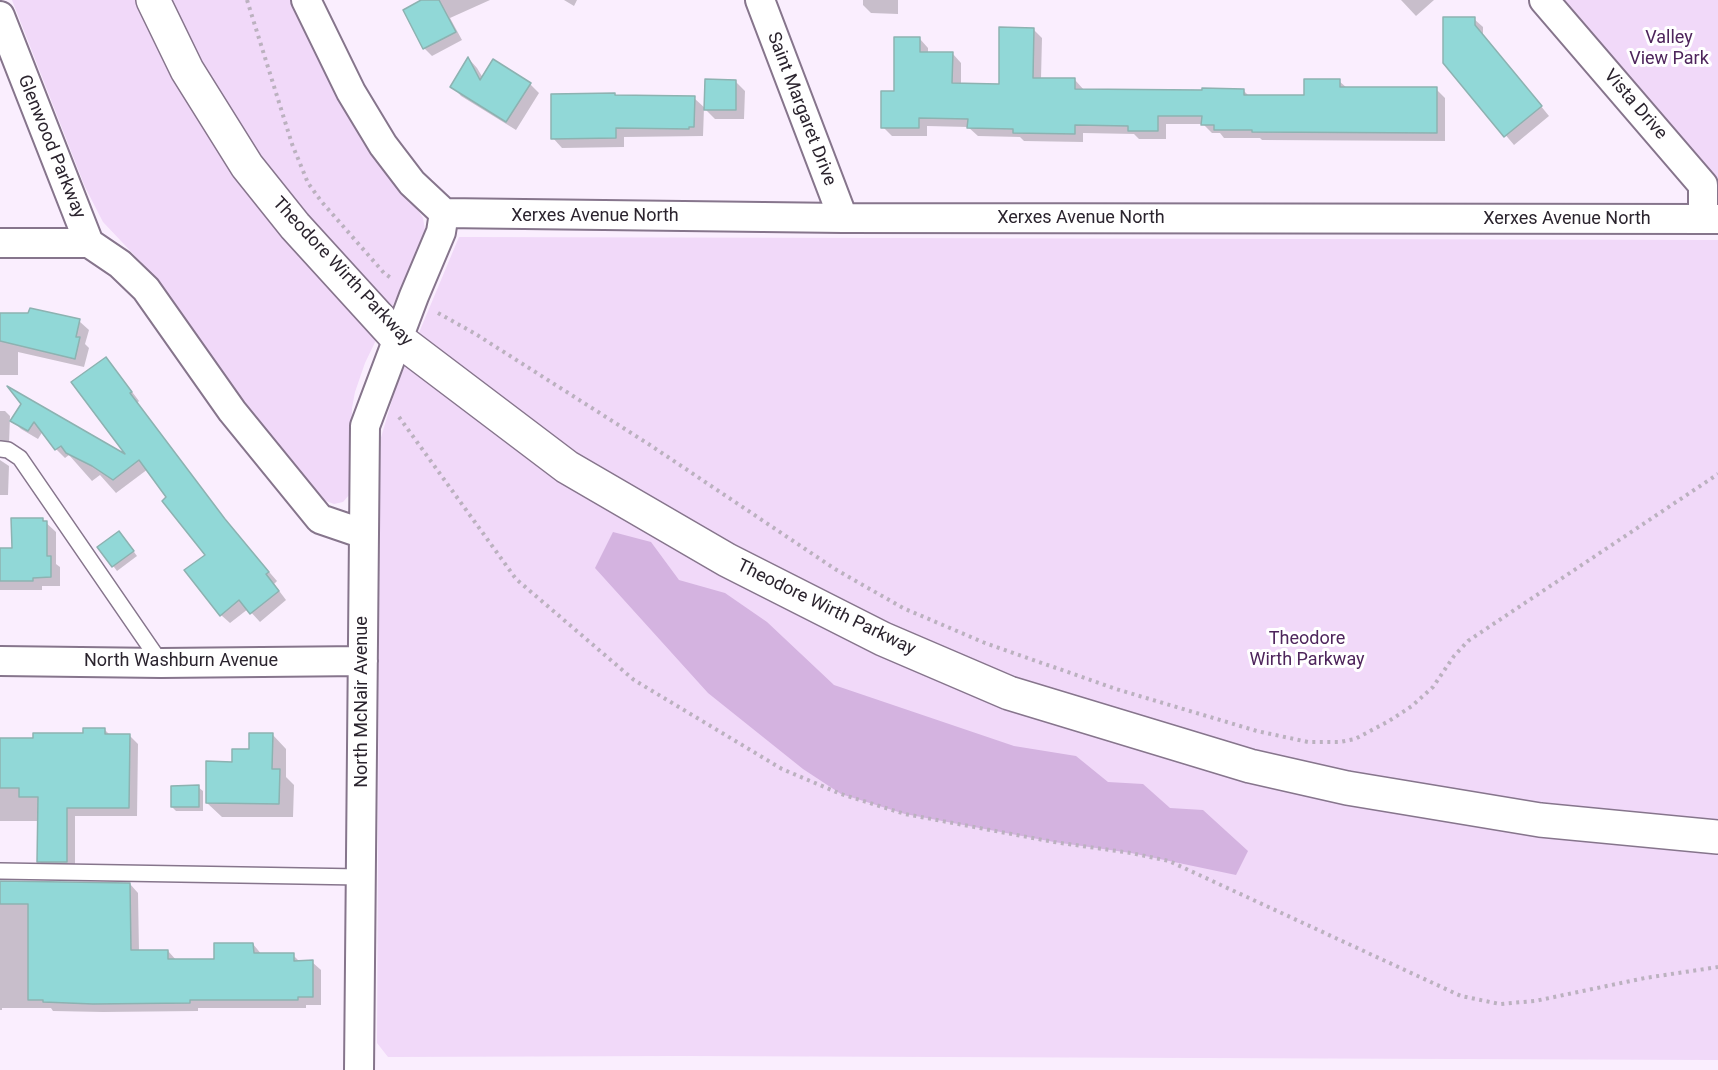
<!DOCTYPE html>
<style>
body{margin:0}
canvas{display:block;background:#faeefe}
</style>
<canvas width="1718" height="1070"></canvas>
<script>
const ctx = document.querySelector('canvas').getContext('2d');
ctx.lineJoin = 'round';
function paint(path, color) { ctx.fillStyle = color; ctx.fill(path, 'evenodd'); }
const shape = rows => new Path2D(rows.map(r => 'M' + r).join(''));
function stroke(path, color, width, dash) { ctx.strokeStyle = color; ctx.lineWidth = width; ctx.lineCap = dash ? 'butt' : 'round'; ctx.setLineDash(dash || []); ctx.stroke(path); }
function write(font, color, halo, rows, align = 'center') {
  ctx.font = font + ' Roboto,sans-serif'; ctx.lineWidth = 6; ctx.setLineDash([]); ctx.textBaseline = 'middle'; ctx.strokeStyle = halo; ctx.fillStyle = color; for (const [text, x, y, turn = 0] of rows) {
    ctx.save(); ctx.translate(x, y); ctx.rotate((+turn || 0) * Math.PI / 180); ctx.textAlign = isNaN(turn) ? turn : align; if (halo) ctx.strokeText(text, 0, 0); ctx.fillText(text, 0, 0); ctx.restore();
  }
}
paint(shape([
 [12,0,290,0,338,98,363,143,394,184,416,207,423,218,425,230,424,237,404,282,365,363,355,392,352,408,350,494,343,502,334,504,326,501,301,473,242,402,157,279,103,222,85,187],
 [1565,0,1718,0,1718,180],
 [459,237,1718,240,1718,1060,680,1056,388,1057,377,1043,380,441,395,390]
]), '#f1d9f9');
paint(shape([
 [613,532,651,542,679,580,725,593,767,622,834,685,1014,746,1076,756,1108,782,1143,784,1170,808,1203,810,1248,851,1236,875,1131,853,1054,842,905,814,841,794,803,769,708,693,595,568]
]), '#d4b3e0');
paint(shape([
 [425,0,490,0,450,18,462,40,432,56,424,48,405,10],
 [564,0,577,0,574,6],
 [863,0,898,0,898,14,871,13,863,5],
 [1401,0,1434,0,1416,16],
 [1474,19,1483,27,1483,35,1549,116,1514,145,1444,62],
 [1033,29,1042,38,1041,79,1075,80,1084,90,1243,90,1249,96,1305,97,1339,81,1347,88,1436,89,1445,98,1445,141,1262,140,1260,138,1224,138,1220,133,1212,133,1203,124,1166,124,1166,139,1139,139,1134,134,1083,133,1083,142,1024,141,1020,137,978,136,968,127,927,126,927,136,892,136,883,127,895,93,920,39,928,48,928,53,953,54,961,63,961,85,1000,85],
 [469,59,477,68,483,78,530,84,539,93,516,130,461,96,452,86],
 [735,81,745,91,744,119,715,119,704,108,703,136,624,137,624,147,562,148,553,138,617,97,694,98,706,109],
 [0,314,79,321,89,330,85,344,89,348,84,367,18,352,18,375,0,375],
 [105,359,114,368,139,401,137,403,233,530,277,581,274,584,286,600,260,622,248,609,230,623,221,615,207,555,148,469,116,493,100,475,92,481,69,455,65,458,56,449,43,431,38,439,21,429,12,420,22,403,131,459],
 [0,411,5,411,10,416,9,444,0,444],
 [0,460,9,466,8,495,0,495],
 [42,519,56,532,56,564,60,567,60,586,42,586,42,590,0,590,0,550,13,550],
 [123,537,137,556,117,571,99,547],
 [104,729,110,735,129,735,138,744,137,816,75,816,75,870,47,870,39,861,39,821,0,821,0,739,35,739,84,735],
 [272,734,286,749,286,777,294,785,293,817,222,817,207,803,251,751],
 [198,787,203,791,203,811,176,811,172,807],
 [0,883,130,884,138,893,139,951,168,951,177,961,216,961,253,944,262,955,293,955,300,962,312,962,321,970,321,1005,306,1005,306,1008,198,1008,198,1011,103,1012,53,1011,51,1008,2,1008,2,1010,0,1010]
]), '#0003');
const building = shape([
 [421,0,439,0,456,32,423,49,403,10,421,0],
 [1443,17,1475,17,1475,25,1542,106,1504,137,1443,63,1443,17],
 [999,27,1034,28,1033,78,1075,78,1075,89,1202,90,1202,88,1244,89,1244,95,1304,95,1304,79,1340,79,1340,87,1437,87,1437,133,1252,132,1252,130,1214,130,1214,125,1201,125,1202,116,1158,116,1158,131,1128,131,1128,126,1075,125,1075,134,1013,133,1013,129,967,128,968,119,919,118,919,128,881,128,881,91,894,91,894,37,920,37,920,52,953,52,952,83,999,84,999,27],
 [468,57,480,80,493,59,531,83,506,122,450,87,468,57],
 [705,79,736,80,736,110,704,110,705,79],
 [615,93,615,95,695,96,694,127,689,127,689,129,616,128,616,138,551,139,551,94,615,93],
 [30,308,80,319,76,337,80,337,75,359,0,341,0,313,28,313,30,308],
 [106,357,132,392,130,393,225,519,269,572,266,574,279,591,250,614,239,600,220,616,184,570,205,555,162,501,166,497,139,460,113,480,92,466,66,453,61,446,55,450,34,422,28,431,10,421,21,404,7,386,125,454,71,382,106,357],
 [11,518,43,518,43,521,47,521,47,556,51,556,51,577,33,578,33,581,0,581,0,548,12,548,11,518],
 [119,531,134,551,112,567,97,547,119,531],
 [83,728,105,728,105,734,130,734,129,808,67,808,67,862,37,862,38,797,19,797,19,788,0,788,0,738,33,738,33,733,83,733,83,728],
 [249,733,273,733,272,769,280,769,279,804,206,803,206,761,232,762,232,749,249,749,249,733],
 [199,785,199,807,171,807,171,786,199,785],
 [0,881,130,883,131,950,168,950,168,959,214,959,214,943,253,943,254,953,294,953,294,961,313,960,313,997,298,997,298,1000,190,1000,190,1003,93,1004,43,1002,43,1000,28,1000,28,904,0,904,0,881]
]);
paint(building, '#91d8d7');
stroke(building, '#8db2b1', 1.5);
const lane = shape([
 [0,449,8,450,20,458,161,663],
 [0,871,361,877]
]);
const street = shape([
 [306,0,351,92,383,145,412,183,444,213],
 [760,0,843,218],
 [1544,0,1703,185,1703,219],
 [0,16,89,243],
 [444,213,843,218,1718,219],
 [0,243,89,243,120,264,146,289,232,411,320,519,364,534],
 [0,661,161,663,363,661],
 [359,1070,365,426,414,296,441,232,444,213]
]);
const secondary = shape([
 [153,0,187,70,247,166,295,226,398,339,567,467,727,560,883,639,1009,693,1250,766,1347,788,1540,820,1718,837]
]);
stroke(lane, '#86758c', 18);
stroke(street, '#86758c', 32);
stroke(secondary, '#86758c', 36);
stroke(shape([
 [247,0,292,144,308,183,321,201,384,273,391,278],
 [438,313,474,333,650,445,835,569,903,608,985,643,1116,689,1257,731,1308,742,1340,742,1355,739,1389,721,1412,706,1433,687,1454,656,1468,641,1718,474],
 [399,417,516,579,634,680,782,769,841,794,905,814,1054,842,1131,853,1169,861,1461,996,1500,1004,1535,1001,1645,978,1718,967]
]), '#bbb1bf', 4, [3, 4.5]);
stroke(lane, '#fff', 15);
stroke(street, '#fff', 28);
stroke(secondary, '#fff', 33);
write('18px', '#4e255c', '#fff', [
 ["Valley",1669,38],
 ["View Park",1669,59],
 ["Theodore",1307,639],
 ["Wirth Parkway",1307,660]
]);
write('18px', '#2b242e', '#fff', [
 ["Vista Drive",1635,105,49],
 ["Saint Margaret Drive",801,109,69],
 ["Glenwood Parkway",51,147,68],
 ["Xerxes Avenue North",595,216],
 ["Xerxes Avenue North",1081,218],
 ["Xerxes Avenue North",1567,219],
 ["Theodore Wirth Parkway",342,272,47],
 ["Theodore Wirth Parkway",826,608,26],
 ["North Washburn Avenue",181,661],
 ["North McNair Avenue",362,702,-90]
]);
</script>
